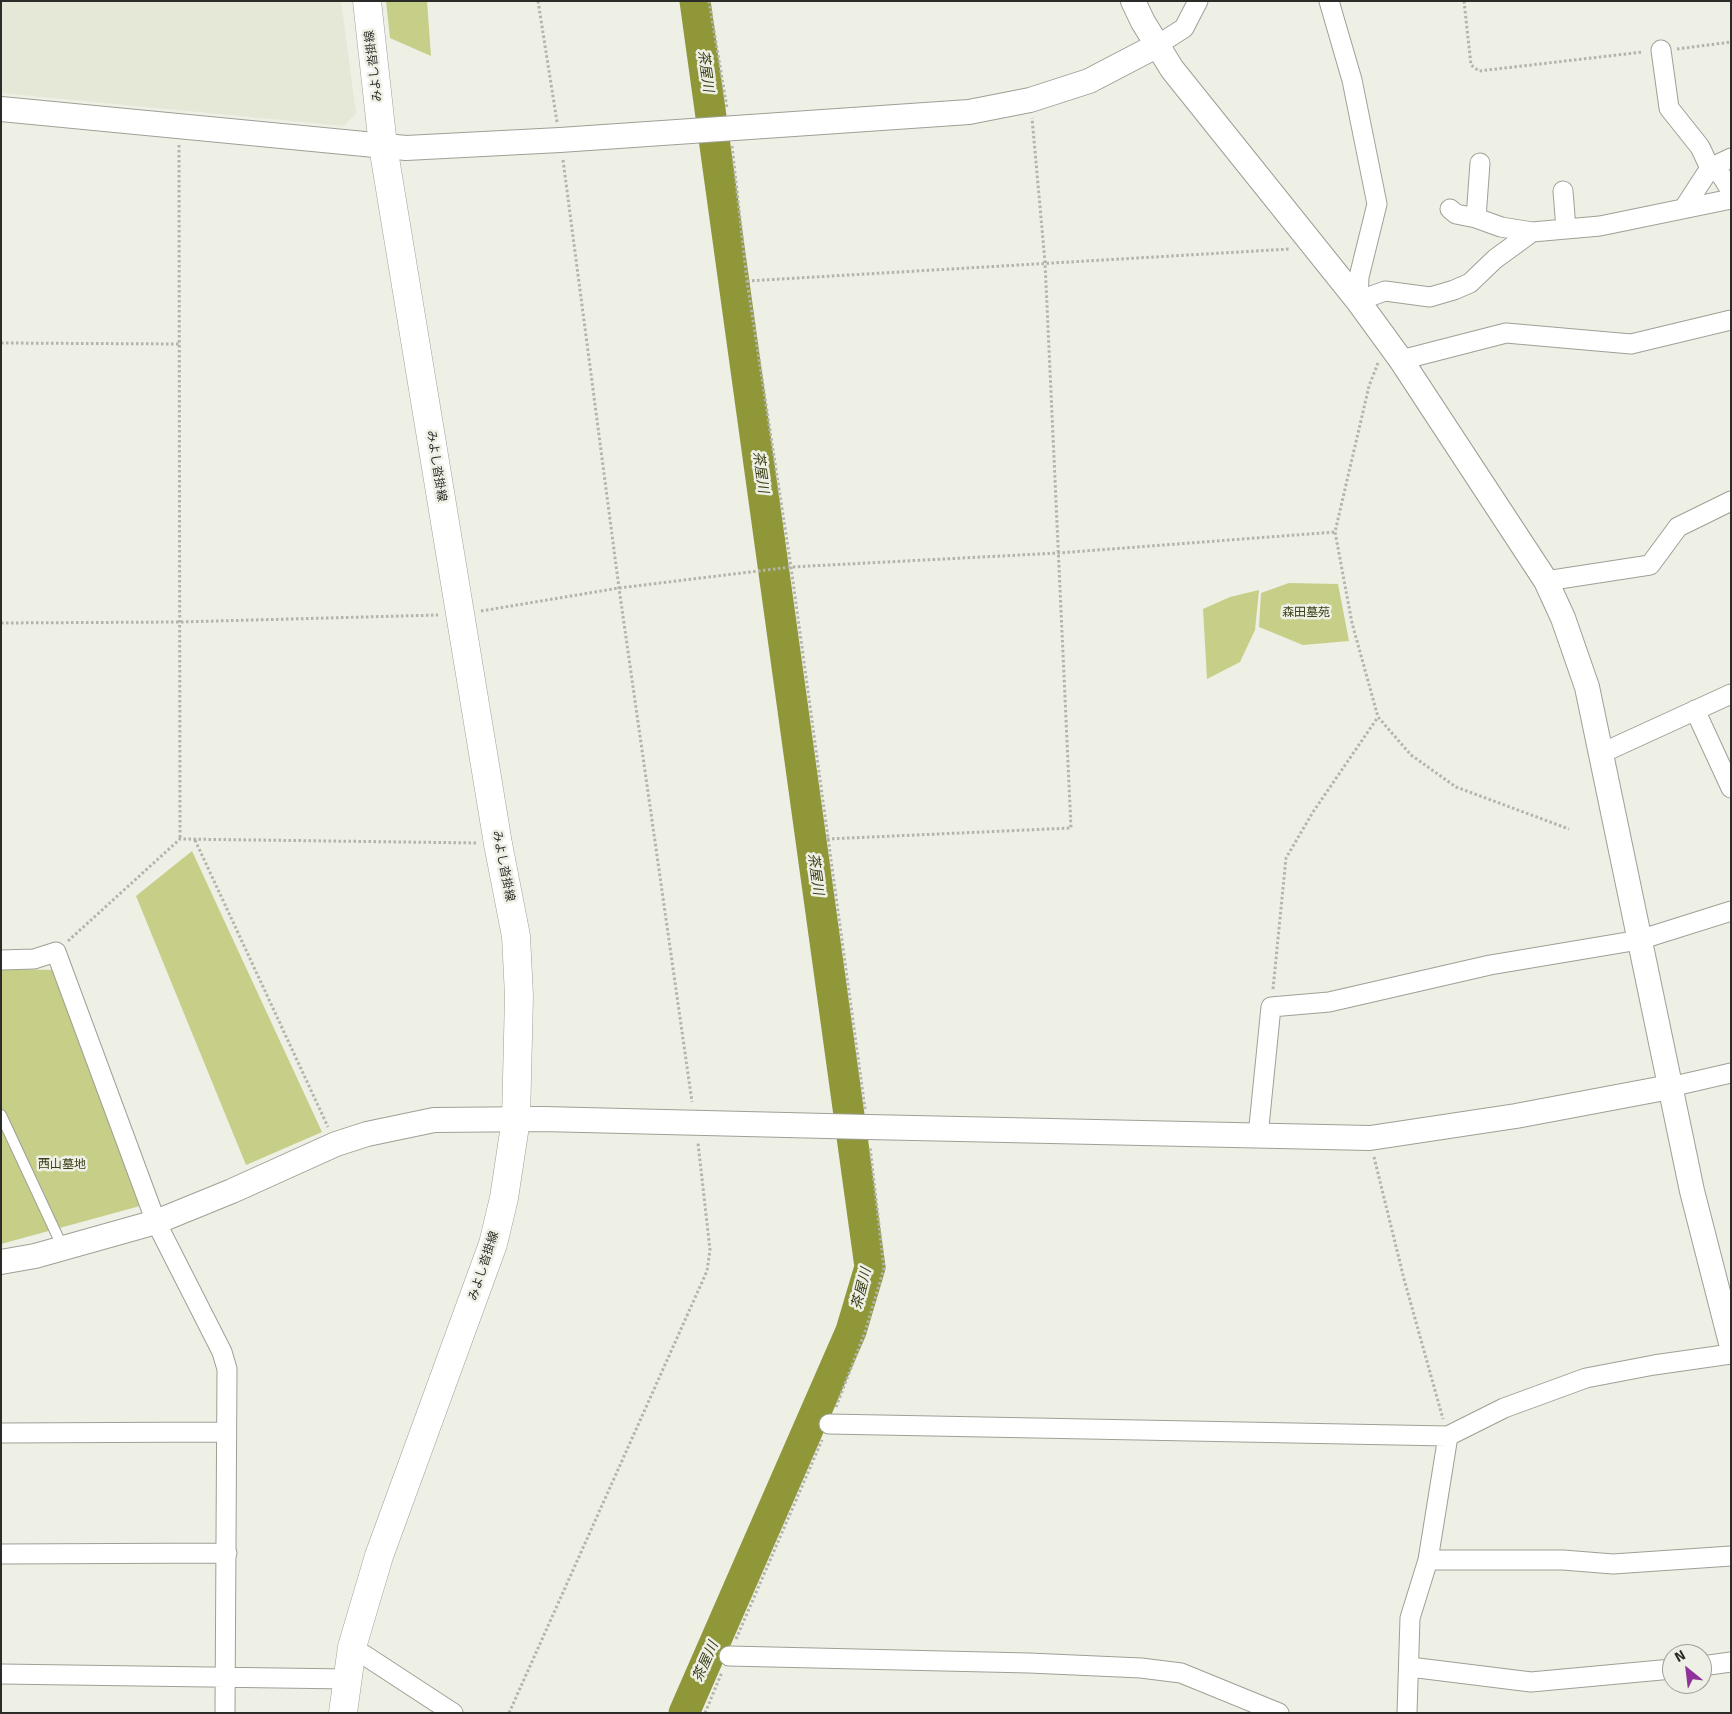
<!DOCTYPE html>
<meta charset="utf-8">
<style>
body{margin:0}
#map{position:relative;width:1732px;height:1714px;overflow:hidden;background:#eeefe5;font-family:Signika,sans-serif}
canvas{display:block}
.frame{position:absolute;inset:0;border:2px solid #2b2c28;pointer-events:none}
.north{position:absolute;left:1662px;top:1644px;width:50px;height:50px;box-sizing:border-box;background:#eeefe5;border:1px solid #a0a199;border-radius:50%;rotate:331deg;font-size:14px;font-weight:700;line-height:20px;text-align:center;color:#2b2c28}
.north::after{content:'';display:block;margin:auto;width:18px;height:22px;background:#90329b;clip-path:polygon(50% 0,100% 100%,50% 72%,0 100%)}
</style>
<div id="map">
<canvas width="1732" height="1714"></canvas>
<div class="frame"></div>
<div class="north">N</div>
</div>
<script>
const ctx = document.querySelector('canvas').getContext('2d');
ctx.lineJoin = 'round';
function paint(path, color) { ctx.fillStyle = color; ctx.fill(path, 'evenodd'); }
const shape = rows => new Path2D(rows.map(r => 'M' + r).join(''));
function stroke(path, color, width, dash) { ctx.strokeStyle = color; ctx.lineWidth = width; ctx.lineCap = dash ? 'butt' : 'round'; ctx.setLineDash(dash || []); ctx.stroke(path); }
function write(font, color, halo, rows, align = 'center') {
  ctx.font = font + ' Signika,"Noto Sans JP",sans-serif'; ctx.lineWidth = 5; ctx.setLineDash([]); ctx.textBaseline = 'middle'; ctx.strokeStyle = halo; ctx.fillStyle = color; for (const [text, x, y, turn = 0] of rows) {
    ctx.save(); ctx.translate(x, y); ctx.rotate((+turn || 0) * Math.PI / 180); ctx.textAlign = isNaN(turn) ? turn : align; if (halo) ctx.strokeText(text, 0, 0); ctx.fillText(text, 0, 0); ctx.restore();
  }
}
paint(shape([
 [1,1,341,1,356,113,344,126,1,93]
]), '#e5e8d6');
paint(shape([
 [386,1,427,1,431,56,390,38],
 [1289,583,1338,584,1349,641,1303,645,1259,627,1261,593],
 [1259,590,1255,630,1240,662,1207,679,1203,609,1230,597],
 [192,851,322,1132,246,1165,136,896],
 [1,969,58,970,140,1206,1,1244]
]), '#c7ce88');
stroke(shape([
 [684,1713,851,1331,870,1267,695,1]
]), '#8f9739', 31);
const service = shape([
 [1,1115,63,1248]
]);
const minor = shape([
 [1329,1,1352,80,1377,204,1359,277,1358,301,1385,291,1430,297,1454,290,1470,283,1495,259,1532,232],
 [1156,46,1184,28,1198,1],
 [1661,50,1669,108,1700,147,1710,168,1721,175,1731,191],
 [1480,163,1476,218,1501,227,1532,232,1600,226,1731,199],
 [1563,191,1566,229],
 [1684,208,1710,168,1731,158],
 [1450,209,1456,214,1476,218],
 [1401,360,1506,333,1631,344,1731,320],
 [1546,581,1650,565,1678,527,1731,501],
 [1695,710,1731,788],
 [1602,753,1731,694],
 [1,960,34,959,56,952,156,1222,222,1352,227,1369,225,1713],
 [1670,1087,1731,1073],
 [1258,1136,1271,1007,1329,1002,1490,965,1639,940,1731,911],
 [829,1424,1448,1436,1504,1408,1586,1378,1654,1365,1731,1354],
 [1,1433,226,1432],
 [1,1554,227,1553],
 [1428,1560,1563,1560,1613,1564,1731,1556],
 [352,1647,453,1713],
 [729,1656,1029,1663,1141,1668,1181,1673,1279,1713],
 [1702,1666,1731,1662],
 [1410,1667,1531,1682,1672,1669],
 [1,1674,347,1679],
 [1407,1713,1410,1618,1428,1560,1448,1436]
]);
const tertiary = shape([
 [1133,1,1143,22,1172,69,1358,301,1401,360,1546,581,1563,618,1587,687,1692,1191,1731,1343],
 [1,109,406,148,560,140,969,112,1030,100,1089,81,1156,46],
 [868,1127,1370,1138,1516,1116,1670,1087],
 [1,1262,35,1256,156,1222,232,1191,336,1144,367,1134,434,1120,543,1119,867,1127]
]);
const secondary = shape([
 [343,1713,352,1647,379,1556,493,1244,504,1198,516,1119,519,996,516,936,498,844,383,146,367,1]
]);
stroke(service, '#9ea096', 12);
stroke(minor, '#9ea096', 21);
stroke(tertiary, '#9ea096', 26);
stroke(secondary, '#9ea096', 29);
stroke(shape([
 [538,1,557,122],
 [709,1,727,108],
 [1464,1,1471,65,1479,71,1643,52],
 [1677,49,1731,42],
 [179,145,180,839],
 [732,146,747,281,791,567,865,1109],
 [563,160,619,588,692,1102],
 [747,281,1290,249],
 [1,343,181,344],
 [1378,363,1369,386,1335,532,1352,623,1378,717,1411,755,1456,787,1569,829],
 [481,611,619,588,791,567,1058,553,1335,532],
 [1,623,179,622,438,615],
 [827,839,1071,828,1045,262,1032,118],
 [195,840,328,1127],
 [68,941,180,839,478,843],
 [1273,989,1286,858,1313,812,1378,717],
 [1374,1157,1404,1279,1443,1419],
 [836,1407,866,1329,884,1268,870,1147],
 [736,1639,822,1440],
 [509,1713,707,1271,710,1250,698,1143],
 [705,1713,722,1672]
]), '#b3b4ab', 3, [2.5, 2.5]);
stroke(service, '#fff', 10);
stroke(minor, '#fff', 19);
stroke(tertiary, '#fff', 24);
stroke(secondary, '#fff', 28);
write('12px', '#2b2c28', '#eeefe5', [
 ["みよし沓掛線",374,66,-97],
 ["みよし沓掛線",436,466,81],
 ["みよし沓掛線",503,866,79],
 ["みよし沓掛線",484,1266,-72]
]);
write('12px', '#3c4018', '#eeefe5', [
 ["森田墓苑",1306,613],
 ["西山墓地",62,1165]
]);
write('italic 14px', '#3a3e16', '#eeefe5', [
 ["茶屋川",705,71,82],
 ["茶屋川",760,472,82],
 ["茶屋川",815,874,82],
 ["茶屋川",862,1289,-76],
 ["茶屋川",706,1662,-66]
]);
</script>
